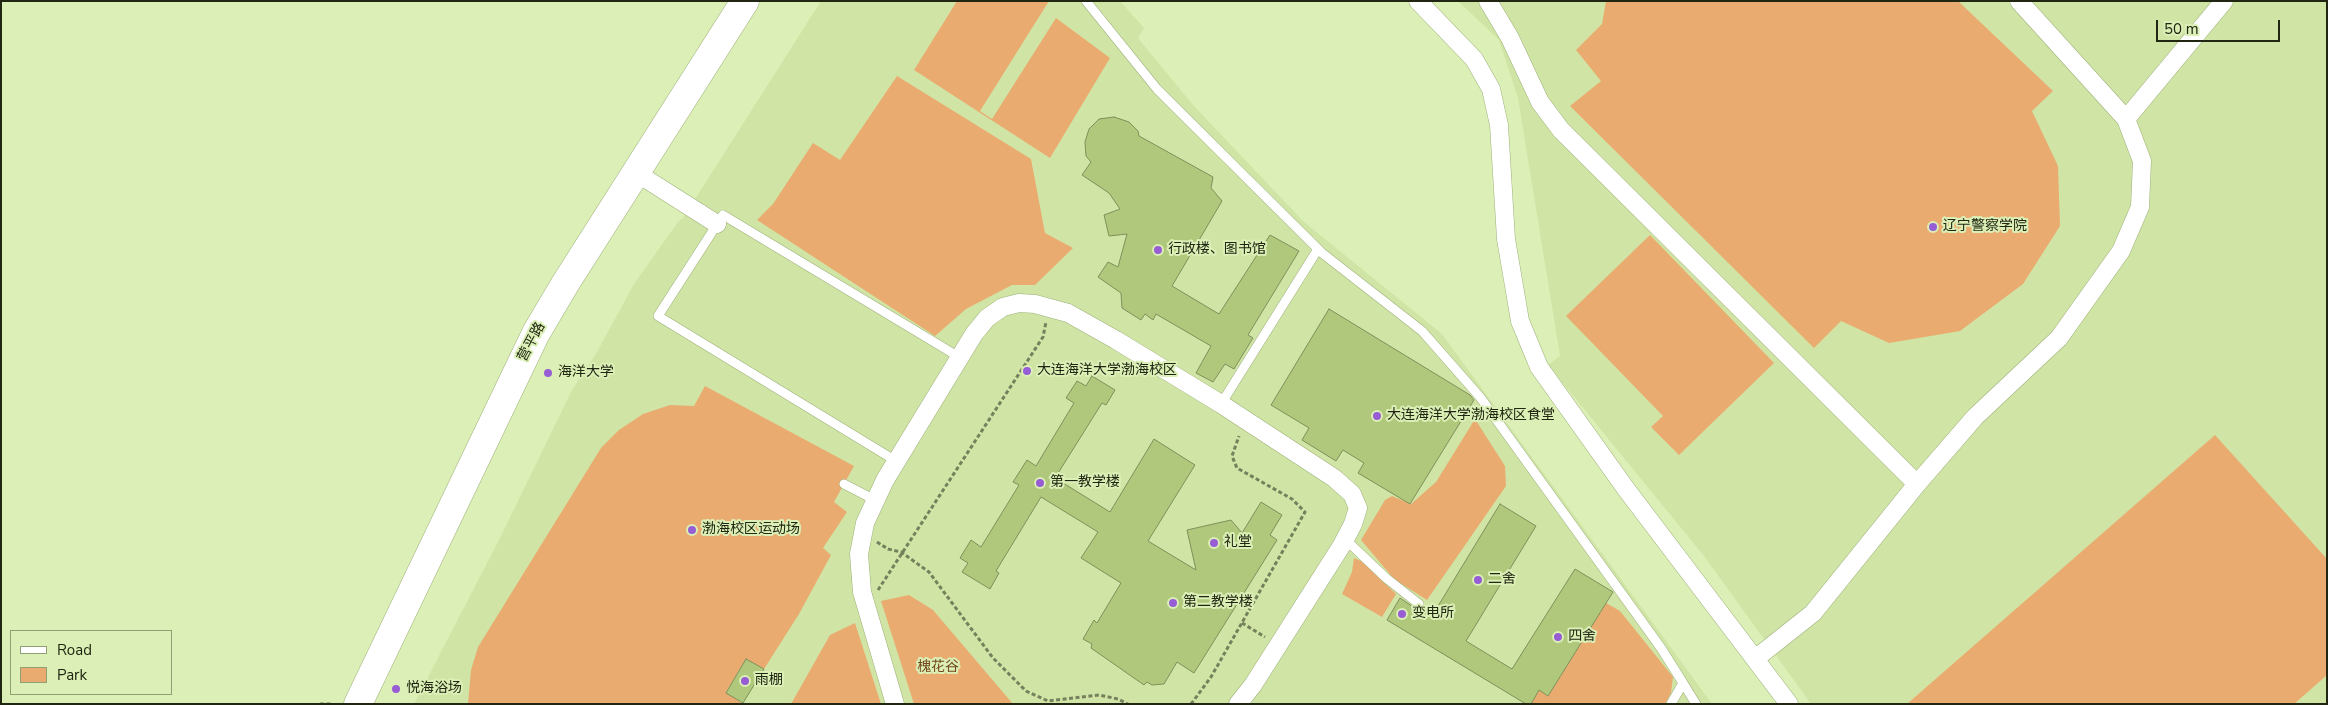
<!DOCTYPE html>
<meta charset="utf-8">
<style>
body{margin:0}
#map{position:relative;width:2328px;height:705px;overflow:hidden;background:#dbefb6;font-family:"Nunito Sans",sans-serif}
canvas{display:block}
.frame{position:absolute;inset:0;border:2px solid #202611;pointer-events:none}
.legend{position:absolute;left:10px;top:630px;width:162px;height:65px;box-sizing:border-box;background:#dbefb6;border:1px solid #909f74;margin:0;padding:6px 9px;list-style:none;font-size:15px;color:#202611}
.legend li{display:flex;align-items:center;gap:10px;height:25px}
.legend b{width:25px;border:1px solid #909f74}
.scale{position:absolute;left:2156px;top:20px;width:124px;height:22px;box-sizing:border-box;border:2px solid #202611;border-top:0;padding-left:6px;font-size:15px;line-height:18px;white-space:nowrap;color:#202611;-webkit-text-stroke:4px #dbefb6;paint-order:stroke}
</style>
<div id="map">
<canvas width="2328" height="705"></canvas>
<div class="frame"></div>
<ul class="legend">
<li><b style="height:6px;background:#fff"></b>Road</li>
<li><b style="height:14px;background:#eaab70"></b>Park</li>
</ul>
<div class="scale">50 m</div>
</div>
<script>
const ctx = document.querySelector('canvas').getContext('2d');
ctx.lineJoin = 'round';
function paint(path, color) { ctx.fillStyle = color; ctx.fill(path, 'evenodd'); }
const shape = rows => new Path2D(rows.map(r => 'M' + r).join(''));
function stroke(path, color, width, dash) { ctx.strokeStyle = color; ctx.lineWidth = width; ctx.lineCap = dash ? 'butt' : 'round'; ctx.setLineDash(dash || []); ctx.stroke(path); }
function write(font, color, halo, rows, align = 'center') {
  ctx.font = font + ' "Nunito Sans","Noto Sans SC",sans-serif'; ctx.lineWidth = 4; ctx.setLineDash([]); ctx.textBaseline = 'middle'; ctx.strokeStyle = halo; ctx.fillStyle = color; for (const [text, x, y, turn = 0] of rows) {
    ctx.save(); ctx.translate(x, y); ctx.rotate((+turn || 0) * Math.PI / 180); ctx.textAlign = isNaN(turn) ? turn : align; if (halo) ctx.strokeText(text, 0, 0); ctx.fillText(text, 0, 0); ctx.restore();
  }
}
paint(shape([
 [821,1,1120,1,1144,28,1138,38,1193,105,1304,222,1442,334,1712,704,414,704,500,538,572,390,597,352,634,284,678,222,683,218],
 [1458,1,2327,1,2327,704,1811,704,1704,556,1548,365,1560,356,1518,98,1499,40]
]), '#d0e5a5');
paint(shape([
 [957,1,1049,1,980,111,992,119,1056,18,1110,58,1050,158,914,70],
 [1606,1,1958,1,2053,91,2032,111,2058,166,2060,226,2023,284,1960,331,1889,343,1841,321,1814,348,1570,106,1601,81,1576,50,1602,24],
 [897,76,1031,159,1045,233,1073,248,1035,285,1012,285,966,309,935,336,757,220,773,204,813,143,840,160],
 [1650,235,1774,363,1679,455,1651,427,1663,416,1566,316],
 [705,386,854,466,834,502,847,512,823,548,831,555,799,614,764,669,746,659,726,692,743,704,468,704,471,670,478,647,601,448,619,430,643,414,670,405,694,406],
 [1475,419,1505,466,1506,486,1427,600,1394,579,1361,540,1385,500,1392,496,1411,504,1436,482],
 [2215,435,2327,559,2327,675,2294,704,1907,704],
 [1354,558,1363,562,1396,594,1382,617,1342,594,1352,572],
 [909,595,933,610,1013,704,914,704,881,601],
 [1606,603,1620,611,1673,677,1671,693,1665,704,1531,704,1539,690,1548,696],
 [855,623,881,704,791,704,830,635]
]), '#eaab70');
const building = shape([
 [1114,117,1129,122,1138,131,1139,136,1213,177,1211,188,1222,201,1172,286,1219,314,1270,235,1299,251,1248,335,1253,338,1234,369,1225,364,1213,382,1196,373,1211,346,1156,314,1153,320,1145,314,1141,320,1122,308,1121,293,1098,277,1108,262,1118,267,1127,234,1109,236,1104,215,1120,209,1109,193,1082,175,1091,162,1086,156,1085,142,1089,129,1099,119,1114,117],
 [1329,309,1470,395,1474,400,1410,504,1358,473,1364,463,1343,450,1336,461,1302,440,1309,428,1271,405,1329,309],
 [1092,376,1115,390,1106,405,1102,403,1055,478,1110,512,1154,439,1195,465,1148,541,1196,570,1187,530,1231,520,1242,533,1261,502,1282,515,1270,535,1277,540,1194,673,1177,662,1164,684,1152,685,1147,682,1144,685,1091,648,1092,644,1083,639,1094,620,1097,623,1121,583,1081,558,1098,532,1041,497,996,571,999,573,990,589,962,572,968,563,960,558,971,540,981,547,1019,485,1013,482,1027,460,1036,466,1074,403,1066,398,1077,381,1086,386,1092,376],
 [1500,504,1536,526,1466,641,1512,669,1575,569,1613,592,1548,696,1539,690,1531,704,1526,704,1387,620,1400,598,1416,609,1432,616,1500,504],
 [746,659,764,669,743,703,726,693,746,659]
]);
paint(building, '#afc87b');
stroke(building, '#7f905b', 1);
const service = shape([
 [1086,1,1157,89,1322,253,1422,331,1480,397,1661,648,1683,683,1671,704],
 [1221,404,1318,249],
 [896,461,658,316,723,215,959,357],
 [844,484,875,500],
 [1345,539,1386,578,1419,604],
 [1683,683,1696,704]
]);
const minor = shape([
 [1418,1,1474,59,1491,89,1499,125,1506,239,1520,321,1539,367,1626,489,1789,704],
 [1488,1,1510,38,1540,102,1561,130,1917,484],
 [2126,119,2224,1],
 [635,172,717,224],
 [1755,659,1813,613,1917,484,1975,417,2059,338,2121,251,2140,207,2142,161,2126,119,2019,1],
 [895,704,862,592,859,554,865,523,885,480,974,334,987,318,1003,307,1019,303,1035,304,1068,313,1116,340,1221,404,1334,478,1352,494,1358,508,1353,524,1342,545,1253,685,1238,704]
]);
const trunk = shape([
 [358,704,536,333,565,284,745,1]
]);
stroke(service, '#9db079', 10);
stroke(minor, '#9db079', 19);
stroke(trunk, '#9db079', 29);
stroke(shape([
 [877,542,888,549,901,552,929,572,993,658,1026,691,1048,701,1099,695,1118,699,1128,704],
 [878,590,1043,337,1046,322],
 [1242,623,1265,637],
 [320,704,333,704],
 [1191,704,1211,677,1305,512,1292,499,1237,468,1232,456,1239,436]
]), '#75815c', 3, [4, 2.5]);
stroke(service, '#fff', 9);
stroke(minor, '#fff', 18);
stroke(trunk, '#fff', 28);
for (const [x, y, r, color] of [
 [1933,227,5,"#965dd5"],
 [1158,250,5,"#965dd5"],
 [1027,371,5,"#965dd5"],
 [548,373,5,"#965dd5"],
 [1377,416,5,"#965dd5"],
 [1040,483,5,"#965dd5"],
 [692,530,5,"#965dd5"],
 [1214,543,5,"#965dd5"],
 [1478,580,5,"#965dd5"],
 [1173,603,5,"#965dd5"],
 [1402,614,5,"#965dd5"],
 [1558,637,5,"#965dd5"],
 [745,681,5,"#965dd5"],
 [396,689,5,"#965dd5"]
]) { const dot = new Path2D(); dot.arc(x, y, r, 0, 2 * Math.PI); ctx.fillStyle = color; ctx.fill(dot); stroke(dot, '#dbefb6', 2); }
write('14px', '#202611', '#dbefb6', [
 ["辽宁警察学院",1943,227],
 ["行政楼、图书馆",1168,250],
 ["大连海洋大学渤海校区",1037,371],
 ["海洋大学",558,373],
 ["大连海洋大学渤海校区食堂",1387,416],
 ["第一教学楼",1050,483],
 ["渤海校区运动场",702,530],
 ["礼堂",1224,543],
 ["二舍",1488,580],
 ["第二教学楼",1183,603],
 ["变电所",1412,614],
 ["四舍",1568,637],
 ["雨棚",755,681],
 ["悦海浴场",406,689]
], 'left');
write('14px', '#202611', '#dbefb6', [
 ["营平路",532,342,-62]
]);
write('14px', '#73491d', '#dbefb6', [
 ["槐花谷",938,668]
]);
</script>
